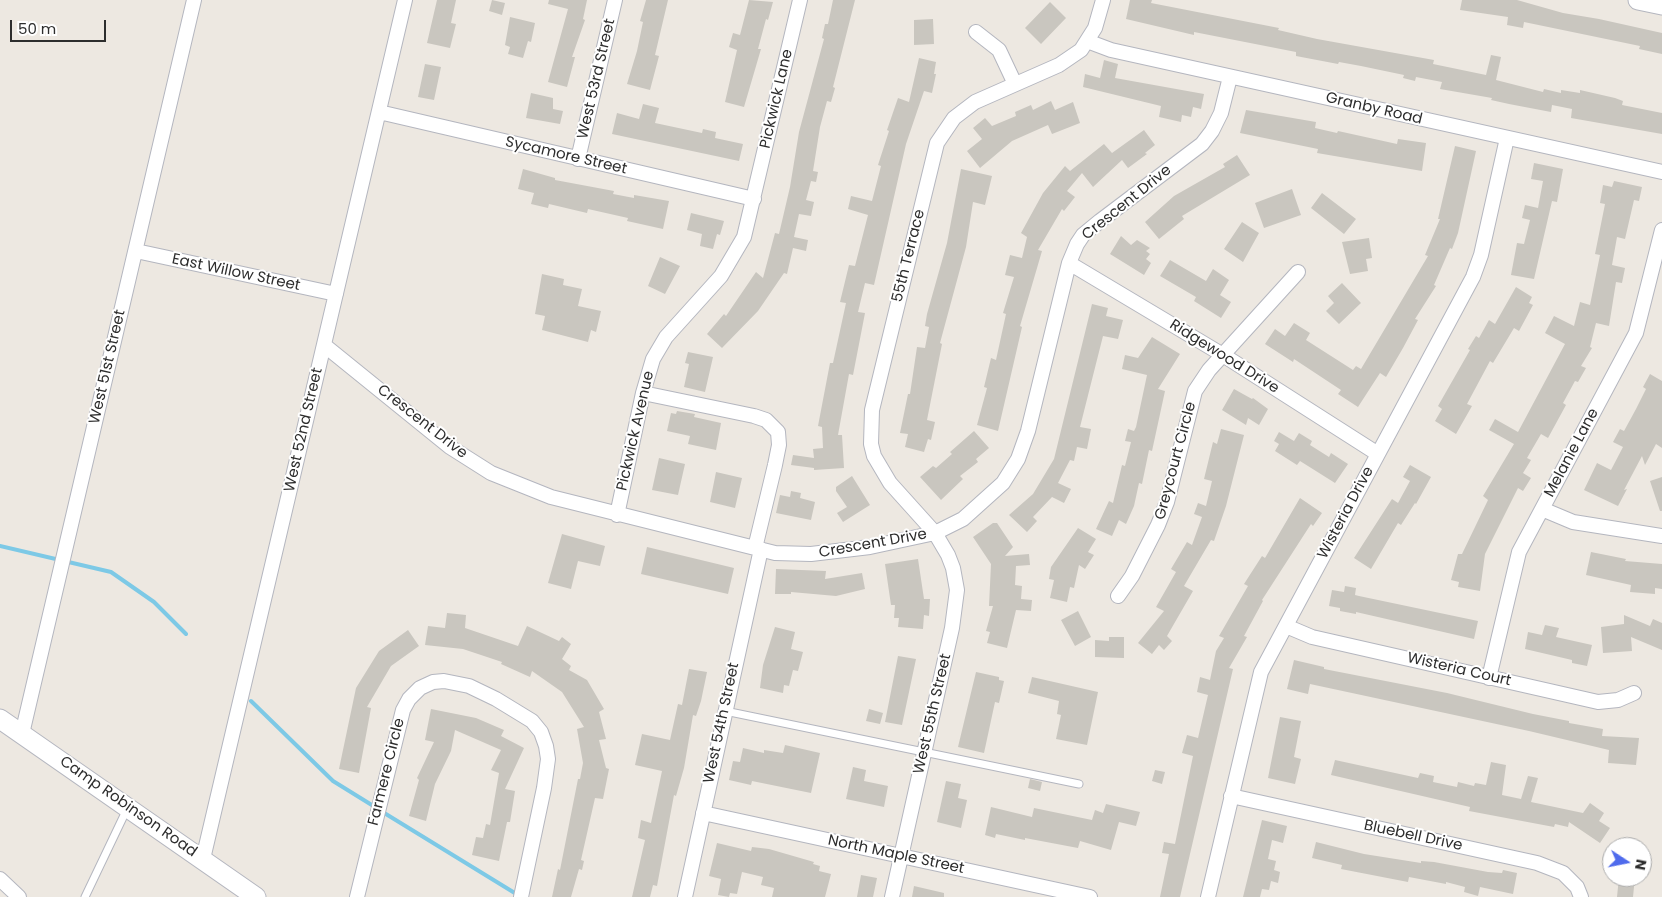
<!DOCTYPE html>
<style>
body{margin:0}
#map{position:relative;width:1662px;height:897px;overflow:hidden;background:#ede8e1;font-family:Poppins,sans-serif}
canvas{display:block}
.north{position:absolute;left:1602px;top:837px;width:50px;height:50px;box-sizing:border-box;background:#fff;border:1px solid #ababab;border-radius:50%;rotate:101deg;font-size:14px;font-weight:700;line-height:20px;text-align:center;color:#2d2d2d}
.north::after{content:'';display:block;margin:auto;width:18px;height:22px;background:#4f6bec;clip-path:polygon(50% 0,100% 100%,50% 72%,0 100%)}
.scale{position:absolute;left:10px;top:20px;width:96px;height:22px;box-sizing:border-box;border:2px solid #2d2d2d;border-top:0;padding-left:6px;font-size:15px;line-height:18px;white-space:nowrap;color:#2d2d2d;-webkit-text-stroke:4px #fff;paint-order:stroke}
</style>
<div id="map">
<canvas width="1662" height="897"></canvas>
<div class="north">N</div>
<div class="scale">50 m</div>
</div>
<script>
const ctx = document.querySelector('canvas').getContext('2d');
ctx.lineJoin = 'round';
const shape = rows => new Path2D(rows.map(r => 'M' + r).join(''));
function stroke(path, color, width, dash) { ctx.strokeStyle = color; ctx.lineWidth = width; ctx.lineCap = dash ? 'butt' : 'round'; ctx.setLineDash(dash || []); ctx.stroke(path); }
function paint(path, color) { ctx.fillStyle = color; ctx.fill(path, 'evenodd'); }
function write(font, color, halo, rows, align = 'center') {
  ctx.font = font + ' Poppins,sans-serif'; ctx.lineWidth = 4; ctx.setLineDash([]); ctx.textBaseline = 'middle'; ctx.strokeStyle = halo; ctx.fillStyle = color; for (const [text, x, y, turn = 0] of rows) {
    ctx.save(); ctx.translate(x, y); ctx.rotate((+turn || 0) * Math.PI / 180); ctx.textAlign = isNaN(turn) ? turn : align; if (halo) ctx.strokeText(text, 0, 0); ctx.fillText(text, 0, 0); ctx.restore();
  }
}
stroke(shape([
 [0,546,111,572,154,602,186,634],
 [251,701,333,781,375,807],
 [381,811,518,895]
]), '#7dc9e6', 4);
paint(shape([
 [437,0,456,0,451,23,456,24,450,48,427,43],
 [492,0,505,3,502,15,489,11],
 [549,0,587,0,583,19,585,20,572,57,575,57,567,87,548,82,568,9,548,4],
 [646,0,668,0,655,55,659,56,650,90,627,84,637,51,643,22,640,21],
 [749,0,773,2,768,20,766,19,758,49,761,49,744,107,725,102,737,50,729,47,733,33,740,35],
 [833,0,855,0,833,87,835,88,831,102,827,101,820,127,813,171,818,172,816,182,811,181,806,200,814,202,811,216,799,214,794,237,808,240,806,251,793,248,787,274,784,273,758,311,722,348,707,334,724,314,726,316,756,272,763,278,775,233,779,234,790,187,799,132,824,39,822,38,825,24,828,24],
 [1130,0,1152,0,1151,3,1279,28,1278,30,1317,39,1434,60,1433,64,1486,75,1491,55,1501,57,1496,80,1543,92,1544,89,1561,93,1561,90,1580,93,1580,90,1615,98,1623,101,1622,105,1662,113,1662,134,1571,118,1572,109,1552,105,1551,112,1509,104,1491,100,1492,98,1440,89,1442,82,1416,77,1415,81,1403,78,1404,75,1361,66,1339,62,1338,64,1296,56,1296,52,1194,32,1194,35,1126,19],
 [1462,0,1517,0,1563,13,1599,19,1662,33,1662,54,1639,49,1640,46,1524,22,1523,28,1507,25,1508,17,1460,10],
 [1050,2,1066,18,1041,44,1025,28],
 [510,17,535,23,531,42,528,41,523,58,508,54,510,47,505,45],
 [933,19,934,44,914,45,914,20],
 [919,58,936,62,934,74,936,74,932,93,924,91,906,144,874,285,865,283,858,312,865,313,853,375,849,374,838,435,842,435,844,468,814,470,814,468,791,465,793,455,814,458,813,449,823,448,822,427,818,426,830,363,833,363,846,303,840,302,849,265,855,266,868,215,848,209,851,196,872,201,881,166,878,165,889,131,887,130,898,98,909,102],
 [1104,60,1118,64,1115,78,1204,94,1201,109,1193,107,1191,117,1182,115,1181,122,1159,117,1161,106,1083,87,1085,74,1100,78],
 [425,64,441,67,434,100,418,97],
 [531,93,553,98,553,109,563,111,560,124,526,118],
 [1051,101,1055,110,1073,102,1080,123,1052,134,1048,125,1012,141,980,168,967,151,982,139,973,128,985,118,992,126,1016,116,1015,112,1031,105,1033,110],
 [643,104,659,108,655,123,702,133,703,129,716,132,715,138,743,144,739,161,612,134,617,113,639,119],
 [1246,110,1316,122,1315,128,1337,133,1338,131,1397,144,1398,139,1426,143,1422,171,1317,153,1318,149,1240,133],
 [1144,130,1155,145,1145,153,1147,154,1128,168,1122,160,1093,187,1082,173,1067,191,1075,197,1064,211,1062,209,1038,250,1042,251,1020,326,1022,327,998,431,977,425,987,388,984,387,991,358,996,360,1006,314,1003,313,1014,277,1005,275,1010,255,1022,258,1027,237,1021,233,1043,193,1065,166,1070,171,1104,144,1112,153],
 [1455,146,1476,151,1458,233,1452,249,1450,248,1434,285,1436,286,1415,319,1418,320,1403,348,1386,377,1380,373,1358,407,1338,394,1341,390,1294,359,1293,362,1265,344,1275,329,1285,336,1294,323,1310,333,1306,340,1353,370,1356,366,1361,369,1428,256,1425,255,1440,219,1438,219],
 [1237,155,1250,175,1182,216,1184,219,1159,239,1145,222,1174,196,1225,167,1223,164],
 [1534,163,1563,169,1557,202,1552,201,1534,279,1511,275,1517,243,1524,244,1530,220,1522,218,1525,205,1538,208,1543,181,1531,179],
 [523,169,555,178,555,180,614,191,613,194,634,198,634,195,669,201,663,229,627,221,628,218,588,209,587,213,549,204,548,208,531,204,534,193,518,189],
 [961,169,992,176,985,205,973,202,966,247,940,343,942,344,927,420,935,422,931,440,928,439,924,452,905,447,908,434,900,433,908,394,910,394,917,347,925,348,929,327,925,326,927,314,947,243],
 [1614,181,1642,187,1639,201,1634,200,1625,239,1617,237,1612,265,1625,268,1622,283,1616,282,1609,326,1596,323,1590,347,1592,348,1581,366,1586,368,1578,382,1575,381,1563,403,1566,405,1548,438,1541,434,1527,458,1531,460,1523,473,1531,478,1523,491,1518,488,1485,554,1480,591,1458,587,1459,582,1451,580,1458,554,1462,554,1488,500,1483,496,1514,444,1489,430,1495,419,1518,432,1565,344,1545,333,1554,316,1574,326,1580,302,1590,305,1600,255,1595,254,1605,204,1600,203,1603,185,1612,187],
 [1292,189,1301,215,1264,228,1255,203],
 [1322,193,1356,219,1344,234,1311,208],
 [691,213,724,221,720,235,717,234,713,249,700,246,702,234,687,230],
 [1242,222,1259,233,1243,262,1224,249],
 [1121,236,1131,245,1137,240,1150,248,1146,251,1150,254,1146,259,1151,263,1144,275,1110,254],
 [1369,238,1372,258,1366,259,1368,271,1350,274,1342,242],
 [660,257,680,266,665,294,648,286],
 [1170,260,1206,281,1213,269,1229,280,1220,295,1231,302,1221,318,1194,301,1196,297,1160,276],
 [542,274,564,279,563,285,582,289,578,306,601,311,596,332,591,330,588,342,542,330,545,316,535,314],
 [1342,283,1361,303,1339,324,1326,311,1334,303,1328,296],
 [1516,287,1532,297,1529,303,1533,305,1519,331,1514,328,1493,363,1490,361,1467,404,1472,406,1456,434,1435,421,1442,409,1438,406,1470,350,1468,349,1476,336,1479,338,1489,320,1495,324],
 [1092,304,1108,308,1106,316,1123,320,1118,339,1103,336,1080,427,1091,429,1087,449,1077,447,1074,461,1070,460,1058,483,1071,489,1064,503,1052,497,1033,517,1037,521,1027,532,1009,515,1033,494,1054,459],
 [1152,337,1180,354,1158,389,1165,391,1152,451,1149,450,1142,484,1139,483,1134,506,1126,524,1119,520,1112,536,1096,529,1109,501,1113,503,1122,465,1125,466,1131,442,1125,441,1128,429,1134,431,1136,427,1147,375,1122,369,1125,355,1138,358],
 [688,352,713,357,705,392,684,387,689,364,685,363],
 [1650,374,1662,381,1662,448,1656,444,1645,465,1642,456,1624,490,1627,489,1618,506,1584,490,1597,463,1611,470,1623,447,1613,442,1620,429,1624,431,1636,409,1646,389,1643,387],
 [1234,389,1252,399,1253,398,1268,409,1259,425,1248,418,1246,425,1222,410],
 [677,411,695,414,694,417,721,423,716,450,688,444,690,436,667,431,671,413,676,414],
 [1221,429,1244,435,1226,506,1214,541,1211,540,1184,586,1193,591,1167,636,1172,641,1164,650,1159,645,1152,654,1138,643,1164,611,1156,607,1176,572,1171,569,1187,542,1192,545,1202,517,1194,514,1198,503,1206,506,1212,481,1204,479,1213,442,1217,444],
 [974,431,989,448,976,459,978,462,960,476,963,479,941,500,920,477,933,466,936,468,952,454,950,452],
 [1279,432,1294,441,1299,433,1312,441,1310,445,1329,457,1331,453,1348,464,1335,483,1300,461,1297,465,1275,451,1279,444,1274,441],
 [659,458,685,464,678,495,652,490],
 [1410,465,1431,477,1416,504,1415,503,1401,525,1398,523,1371,569,1354,558,1392,499,1398,503,1410,481,1403,477],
 [716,472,742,478,735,508,710,502],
 [852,476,870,505,843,522,837,513,847,507,836,491,836,487],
 [1662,477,1662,511,1660,511,1650,481],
 [791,491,801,493,800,498,815,502,811,520,776,513,780,495,790,497],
 [1300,498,1322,513,1313,526,1311,524,1262,600,1263,601,1244,636,1247,637,1229,668,1233,669,1180,897,1160,897,1169,854,1162,853,1164,842,1175,844,1193,756,1182,753,1187,735,1198,738,1208,695,1197,692,1200,677,1210,680,1216,651,1224,638,1219,636,1248,586,1244,584,1262,556,1265,558],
 [993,523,997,523,1013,547,1005,556,1029,554,1030,565,1016,566,1015,585,1022,586,1021,599,1032,600,1031,611,1016,610,1007,648,987,643,990,632,986,631,993,606,989,606,991,564,973,537],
 [1078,528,1096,539,1088,552,1094,555,1085,569,1079,565,1074,588,1070,587,1067,602,1050,598,1054,580,1049,579,1051,567],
 [562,534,605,546,600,566,578,561,571,589,548,583],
 [647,547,734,568,728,594,641,574],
 [1591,552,1626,559,1625,561,1662,564,1662,589,1655,588,1655,594,1630,592,1631,585,1586,575],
 [918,559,924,599,930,599,929,616,924,615,923,629,898,627,899,618,894,618,895,605,891,605,885,564],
 [776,569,826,571,825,579,862,573,865,589,836,596,791,592,791,594,775,594],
 [1345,586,1356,588,1355,595,1359,596,1478,621,1474,639,1356,612,1356,614,1340,611,1340,608,1329,606,1332,590,1344,592],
 [1078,611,1091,637,1075,646,1061,620],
 [447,613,466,615,465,628,518,646,527,626,559,641,562,637,571,644,562,659,571,666,569,670,587,680,604,709,599,712,606,739,599,740,606,768,609,769,603,799,595,798,581,860,584,861,582,870,579,869,571,897,552,897,558,869,560,870,578,779,580,779,583,763,577,729,584,727,562,692,532,671,530,677,501,664,502,662,463,649,425,645,428,626,445,628],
 [1624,615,1650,626,1653,619,1662,623,1662,650,1631,637,1632,651,1603,653,1601,627,1624,624],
 [1545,625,1559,628,1556,637,1592,645,1587,666,1572,663,1572,660,1525,649,1528,632,1542,635],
 [775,627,795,632,791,649,803,652,798,671,793,670,789,686,784,685,783,693,760,688,763,665],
 [408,630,419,646,391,666,367,707,371,708,359,773,339,769,356,688,379,651],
 [1109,637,1124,637,1124,658,1095,657,1095,640,1109,641],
 [898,656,916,659,902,725,885,722],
 [1294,660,1324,667,1324,669,1447,693,1533,714,1569,721,1569,723,1603,729,1602,736,1639,738,1636,765,1608,763,1609,750,1529,731,1310,684,1308,694,1287,689],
 [689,669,707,672,701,701,696,716,693,715,684,768,676,796,674,795,657,886,653,885,650,897,632,897,645,840,638,838,641,820,651,823,662,771,635,765,642,734,670,740,678,704,682,705],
 [976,672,999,677,999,680,1004,681,999,703,995,702,984,753,958,747],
 [1032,677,1098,692,1087,745,1056,739,1061,715,1057,714,1059,701,1028,693],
 [431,709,476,718,504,730,501,736,524,748,505,789,515,791,510,822,507,822,499,861,472,855,476,837,483,838,486,824,490,825,499,773,491,770,501,750,455,730,451,751,435,784,426,821,409,816,419,780,417,778,434,742,425,740],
 [869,709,883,713,880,724,866,721],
 [1280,717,1301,721,1294,757,1301,759,1295,784,1268,778],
 [785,745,820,753,811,793,752,781,751,785,729,780,733,761,740,762,743,748,764,753,764,750,783,753],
 [1335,760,1418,778,1420,773,1434,776,1433,782,1457,787,1458,782,1474,786,1475,783,1486,785,1491,762,1506,765,1502,795,1521,799,1528,776,1538,778,1531,802,1583,813,1590,803,1604,813,1599,821,1610,828,1600,843,1569,822,1568,827,1555,824,1554,827,1469,811,1470,807,1331,775],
 [853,767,866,770,864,781,888,786,884,807,846,799],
 [1155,770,1165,772,1162,784,1152,781],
 [1030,779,1042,782,1040,791,1028,788],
 [946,781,961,784,958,798,967,800,961,828,937,822],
 [1106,804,1140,812,1136,826,1119,822,1111,850,1080,841,1078,848,1025,838,1025,840,996,834,995,838,985,835,991,807,1032,817,1034,808,1092,820,1095,810,1103,813],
 [1262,820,1287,826,1283,843,1272,840,1268,859,1276,861,1274,870,1280,872,1278,883,1271,881,1269,890,1262,889,1260,897,1243,897],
 [1316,842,1364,854,1421,863,1421,861,1434,862,1488,872,1502,873,1503,870,1517,873,1513,894,1480,887,1478,896,1464,892,1465,887,1446,882,1446,884,1409,877,1408,882,1341,869,1342,865,1312,858],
 [717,843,751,851,752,847,769,849,814,862,813,864,820,866,819,871,831,874,825,897,772,897,774,888,761,885,763,877,742,872,737,894,730,893,729,897,718,895,721,879,709,876],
 [861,875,877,878,873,897,857,897],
 [1619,877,1635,877,1633,897,1617,897],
 [914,886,944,893,944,897,912,897]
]), '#c9c6bf');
const lane = shape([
 [725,711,1079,784],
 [85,897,127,809]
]);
const street = shape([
 [976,32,999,50,1015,84],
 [1087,41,1111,50,1662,172],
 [379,112,754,199],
 [578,159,615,0],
 [136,251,336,294],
 [1069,263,1223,355,1378,454],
 [324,345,450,447,491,473,551,497,775,553,811,554,870,547,935,533,963,519,1003,483,1018,459,1028,431,1069,263,1077,244,1083,235,1100,221,1202,144,1212,131,1221,113,1230,77],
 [643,393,754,416,766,420,778,432,779,445,775,465,755,548],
 [1542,509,1573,522,1662,536],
 [617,515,643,393,653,359,666,337,721,276,744,237,800,0],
 [1118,596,1132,576,1158,525,1167,502,1195,391,1209,370,1298,272],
 [1286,626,1312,637,1598,702,1618,700,1634,693],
 [1489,678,1519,552,1636,333,1662,230],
 [22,734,194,0],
 [1231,796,1537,863,1563,873,1577,887,1581,897],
 [703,813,1090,897],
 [203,859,405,0],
 [0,879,19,897],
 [357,897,403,710,409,699,420,688,433,682,444,681,469,686,496,699,532,721,541,732,546,746,548,759,544,788,521,897],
 [685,897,761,549],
 [892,897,952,628,957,590,953,568,948,555,935,533,890,483,874,456,871,444,872,410,937,143,954,118,975,102,1059,65,1081,50,1095,28,1103,0],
 [1208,897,1261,672,1473,277,1481,255,1507,138]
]);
const secondary = shape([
 [1638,0,1662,5],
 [0,719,256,897]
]);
stroke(lane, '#b4b6bf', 9);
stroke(street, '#b4b6bf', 16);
stroke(secondary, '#b4b6bf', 21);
stroke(lane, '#fff', 7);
stroke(street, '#fff', 14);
stroke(secondary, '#fff', 19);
write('15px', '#2d2d2d', '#fff', [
 ["West 53rd Street",597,79,-77],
 ["Pickwick Lane",777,99,-77],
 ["Granby Road",1374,109,13],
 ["Sycamore Street",566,156,13],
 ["Crescent Drive",1127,203,-39],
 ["55th Terrace",909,256,-76],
 ["East Willow Street",236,273,12],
 ["Ridgewood Drive",1224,357,32],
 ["West 51st Street",108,367,-77],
 ["Crescent Drive",422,422,38],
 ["West 52nd Street",304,430,-77],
 ["Pickwick Avenue",636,431,-77],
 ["Melanie Lane",1572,453,-62],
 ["Greycourt Circle",1176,461,-75],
 ["Wisteria Drive",1346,513,-62],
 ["Crescent Drive",873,544,-10],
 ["Wisteria Court",1459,670,13],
 ["West 55th Street",933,714,-77],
 ["West 54th Street",722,723,-78],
 ["Farmere Circle",387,772,-76],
 ["Camp Robinson Road",128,807,35],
 ["Bluebell Drive",1413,836,12],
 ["North Maple Street",896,855,12]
]);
</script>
